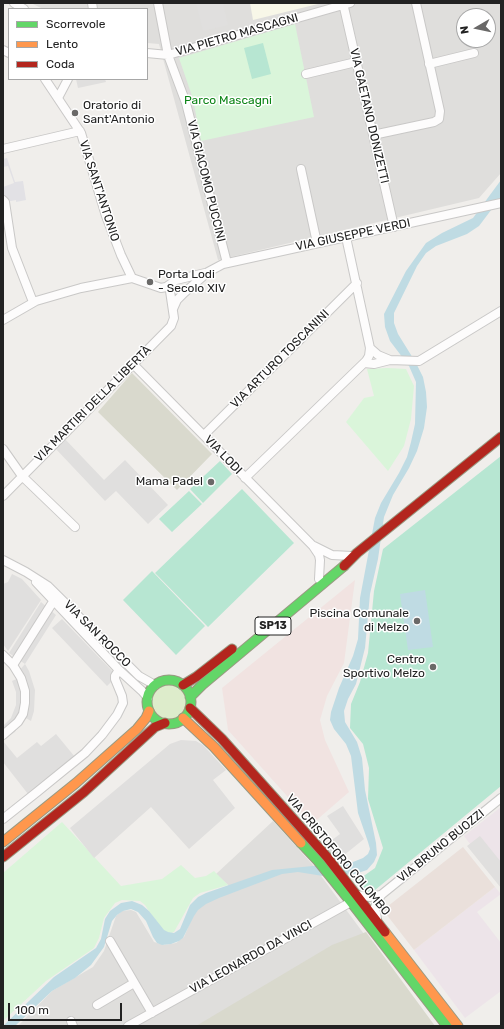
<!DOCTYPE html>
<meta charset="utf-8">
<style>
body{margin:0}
#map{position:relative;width:504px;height:1029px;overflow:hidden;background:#f0eeeb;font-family:Rubik,sans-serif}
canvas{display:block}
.frame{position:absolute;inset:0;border:4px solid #222;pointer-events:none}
.legend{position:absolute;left:8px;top:8px;width:140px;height:72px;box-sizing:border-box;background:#fff;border:1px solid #a7a7a7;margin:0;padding:5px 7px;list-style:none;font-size:12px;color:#222}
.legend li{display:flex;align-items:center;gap:8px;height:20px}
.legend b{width:20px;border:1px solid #a7a7a7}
.north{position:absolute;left:456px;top:8px;width:40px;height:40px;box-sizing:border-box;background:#fff;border:1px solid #a7a7a7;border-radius:50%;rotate:261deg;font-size:11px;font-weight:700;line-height:16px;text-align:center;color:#222}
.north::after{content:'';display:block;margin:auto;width:14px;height:18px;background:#6a6968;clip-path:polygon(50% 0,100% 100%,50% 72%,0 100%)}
.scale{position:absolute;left:8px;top:1003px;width:114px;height:18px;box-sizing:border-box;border:2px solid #222;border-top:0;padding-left:5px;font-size:12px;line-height:14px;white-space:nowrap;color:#222;-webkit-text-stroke:3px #fff;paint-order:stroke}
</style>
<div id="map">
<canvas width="504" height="1029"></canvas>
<div class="frame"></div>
<ul class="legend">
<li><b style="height:5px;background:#63d668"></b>Scorrevole</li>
<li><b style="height:5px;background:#ff974d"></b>Lento</li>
<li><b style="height:5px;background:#b3261e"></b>Coda</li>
</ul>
<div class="north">N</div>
<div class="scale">100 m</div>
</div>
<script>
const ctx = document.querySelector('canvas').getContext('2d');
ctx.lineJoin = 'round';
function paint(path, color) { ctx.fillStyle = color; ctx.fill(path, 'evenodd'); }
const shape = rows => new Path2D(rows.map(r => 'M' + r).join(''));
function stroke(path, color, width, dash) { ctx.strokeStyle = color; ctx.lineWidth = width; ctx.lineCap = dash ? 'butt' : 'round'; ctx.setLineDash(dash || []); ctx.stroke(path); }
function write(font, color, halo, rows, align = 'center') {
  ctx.font = font + ' Rubik,sans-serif'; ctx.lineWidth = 3; ctx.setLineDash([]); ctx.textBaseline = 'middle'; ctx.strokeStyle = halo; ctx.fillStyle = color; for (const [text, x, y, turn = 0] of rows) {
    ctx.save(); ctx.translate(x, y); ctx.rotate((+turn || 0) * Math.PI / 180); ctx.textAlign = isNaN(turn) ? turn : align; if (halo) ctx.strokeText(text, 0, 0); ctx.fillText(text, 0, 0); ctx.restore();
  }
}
paint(shape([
 [31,3,501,3,501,173,479,198,218,260,159,44,147,43,147,9,43,9],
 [464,16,488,16,488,40,464,40],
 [273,821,313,865,364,934,201,1026,18,1026,52,991,93,967,104,951,116,916,122,911,131,910,136,912,154,942,164,945,176,943,184,937,196,909,206,901,231,891,228,885,216,874]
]), '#dfdedc');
paint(shape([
 [355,580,344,663,327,696,320,720,325,740,349,792,312,824,228,730,222,688]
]), '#f1e3e1');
paint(shape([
 [501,807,501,885,464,836],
 [495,887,501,894,477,912,501,943,501,991,465,1018,414,950]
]), '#ede4e9');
paint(shape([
 [250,3,322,3,253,20]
]), '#f8f7e8');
paint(shape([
 [463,847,495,887,414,950,383,910]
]), '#eae0db');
paint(shape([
 [132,373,212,454,177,490,98,412],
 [366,932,435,1026,196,1026,332,945]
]), '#d9d9cd');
paint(shape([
 '150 701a19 19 0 1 1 38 0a19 19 0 1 1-38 0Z'
]), '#ddeccb');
paint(shape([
 [295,24,314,117,201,141,193,99,179,58],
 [387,368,406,369,414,386,411,419,404,446,388,471,346,422,364,398,374,396,367,369],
 [62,822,121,886,162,879,181,865,195,878,206,876,214,871,228,885,200,893,193,898,174,932,171,933,162,931,145,905,140,901,122,900,115,903,104,918,99,938,94,948,46,981,3,1021,3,873]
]), '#daf5da');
paint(shape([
 [263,43,271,74,252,79,244,48],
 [501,456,501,786,369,895,358,880,375,868,383,848,368,799,369,768,363,744,350,728,351,704,360,682,368,653,374,591,383,549],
 [220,461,232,474,203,503,190,489],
 [242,489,294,543,208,627,155,573],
 [189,491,202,504,172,532,159,519],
 [152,571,205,626,176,655,123,600]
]), '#b7e6d2');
paint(shape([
 [196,3,223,3,228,25,203,31],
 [76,79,105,79,106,82,78,88],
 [65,439,104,480,125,460,168,505,148,524,116,491,105,501,55,448],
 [12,574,22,579,41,600,8,651,3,644,3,584,8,582],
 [41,602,56,615,25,664,29,671,35,690,34,711,31,721,24,717,15,732,3,740,3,726,11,718,16,705,16,692,12,681,21,677,18,672,25,664,9,653],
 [62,619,117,676,107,686,52,628],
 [56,734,75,757,28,794,3,762,3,741,17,758,37,742,41,746],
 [181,740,196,741,203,745,226,770,213,780,235,808,189,849,151,807,94,858,70,828,170,744],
 [343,806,364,839,338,860,324,846,340,834,327,816],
 [480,836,501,862,501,888,467,846]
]), '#e0dfde');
paint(shape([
 [7,158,15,182,23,181,26,200,16,202,16,200,6,202,3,207,3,187,14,183,8,166,3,167,3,159]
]), '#e2e1e5');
paint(shape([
 [501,180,501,197,479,226,467,234,436,246,426,253,417,266,394,313,394,323,398,334,416,363,423,377,426,392,427,407,424,428,417,451,409,468,393,495,384,517,378,559,370,594,365,648,356,684,348,699,344,711,345,722,357,742,362,758,365,790,376,843,377,855,374,862,367,870,355,874,323,876,298,872,282,874,219,898,206,904,198,910,194,916,183,938,179,941,171,944,162,945,157,943,153,937,146,921,138,912,131,909,123,911,117,915,112,921,104,947,91,965,75,978,52,991,15,1026,3,1026,54,977,96,948,101,939,105,919,110,911,121,903,132,901,142,905,149,911,164,930,168,932,174,933,180,929,190,905,198,897,206,893,272,870,353,862,363,858,368,854,370,849,368,842,358,813,351,756,346,744,334,729,330,720,331,712,339,688,353,656,358,639,360,598,375,518,381,503,399,473,407,457,411,442,415,424,416,382,409,366,390,341,385,327,384,314,406,271,426,243,442,233,473,218],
 [425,590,433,647,408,650,400,594]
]), '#bfdbe3');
const street = shape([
 [14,3,24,9],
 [92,3,93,9],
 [158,3,168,55,186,103,227,263],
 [343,3,394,227],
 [3,50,9,53],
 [147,53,168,55,350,3],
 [429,64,474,53],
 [306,74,356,62],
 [45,79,81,133,106,216,121,255,132,278],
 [58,98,68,79],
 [373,135,434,122,439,119,440,111,416,3],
 [3,149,80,131],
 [301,169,317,243],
 [3,200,5,202,12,248,33,302],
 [173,309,177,300,184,293,208,272,223,264,501,203],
 [3,320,36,301,81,288,132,278,161,288,166,287,176,280,205,273],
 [370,348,378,355,390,360,419,361,501,311],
 [364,363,374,364,390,360],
 [133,364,313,546,319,555,320,560,319,579],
 [204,435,357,283],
 [3,449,22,476,75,527],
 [245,478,366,361,369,356,370,348,346,237],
 [3,496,171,326,174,318,170,291,171,285,174,281],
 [314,546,332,555,352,556],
 [3,560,26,572,48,586,139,676,155,685],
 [36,582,119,670,142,691,148,698],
 [3,655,13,665,21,678,25,691,25,703,23,714,18,722,3,735],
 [13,665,56,597],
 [3,819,37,792,85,753,102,735,117,715,123,703,122,696,115,679,115,676,119,670],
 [357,895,370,897,381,895],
 [377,919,375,907,381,895,501,798],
 [110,941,152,1013],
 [97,1005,134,983],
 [71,1021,73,1026],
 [128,1026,351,902]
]);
const fast = shape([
 '147 702a22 22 0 1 1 44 0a22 22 0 1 1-44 0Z',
 [190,697,202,685,344,566],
 [301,843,318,861,351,902,447,1026]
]);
const slow = shape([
 [183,718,214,747,301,843],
 [3,842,76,783,137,729,146,718,149,711],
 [385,932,458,1026]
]);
const jam = shape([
 [344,566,357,553,501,437],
 [183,685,196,677,232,649],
 [190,708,222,739,327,857,385,932],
 [3,857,84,792,155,727,165,723]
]);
stroke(street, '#c9c8c7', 10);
stroke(fast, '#999a82', 11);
stroke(slow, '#999a82', 11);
stroke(jam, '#999a82', 11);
stroke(street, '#fdfcfc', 8);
stroke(fast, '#63d668', 9);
stroke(slow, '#ff974d', 9);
stroke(jam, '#b3261e', 9);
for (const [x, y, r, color] of [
 [75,113,4,"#6a6968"],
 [150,282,4,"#6a6968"],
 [211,482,4,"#6a6968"],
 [417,621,4,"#6a6968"],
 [433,667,4,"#6a6968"]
]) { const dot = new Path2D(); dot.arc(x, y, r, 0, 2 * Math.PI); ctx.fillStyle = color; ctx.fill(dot); stroke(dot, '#fff', 1.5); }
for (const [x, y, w] of [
 [273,626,36]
]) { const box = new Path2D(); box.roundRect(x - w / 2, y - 9, w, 18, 3); ctx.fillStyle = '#fff'; ctx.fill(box); stroke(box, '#222', 1); }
write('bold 11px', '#222', null, [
 ["SP13",273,626]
]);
write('12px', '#222', '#fff', [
 ["VIA PIETRO MASCAGNI",237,35,-16],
 ["VIA GAETANO DONIZETTI",369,116,77],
 ["VIA GIACOMO PUCCINI",206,181,76],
 ["VIA SANT'ANTONIO",99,191,72],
 ["VIA GIUSEPPE VERDI",353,235,-12],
 ["VIA ARTURO TOSCANINI",280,359,-45],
 ["VIA MARTIRI DELLA LIBERTÀ",93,404,-45],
 ["VIA LODI",223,455,46],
 ["VIA SAN ROCCO",97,634,45],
 ["VIA BRUNO BUOZZI",441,846,-39],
 ["VIA CRISTOFORO COLOMBO",338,855,50],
 ["VIA LEONARDO DA VINCI",251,957,-29]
]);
write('12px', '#0c8416', '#fff', [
 ["Parco Mascagni",228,101]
]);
write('12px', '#222', '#fff', [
 ["Oratorio di",83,106,"left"],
 ["Sant'Antonio",83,120,"left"],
 ["Porta Lodi",158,275,"left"],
 ["- Secolo XIV",158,289,"left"],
 ["Mama Padel",203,482],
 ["Piscina Comunale",409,614],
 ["di Melzo",409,628],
 ["Centro",425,660],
 ["Sportivo Melzo",425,674]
], 'right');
</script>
